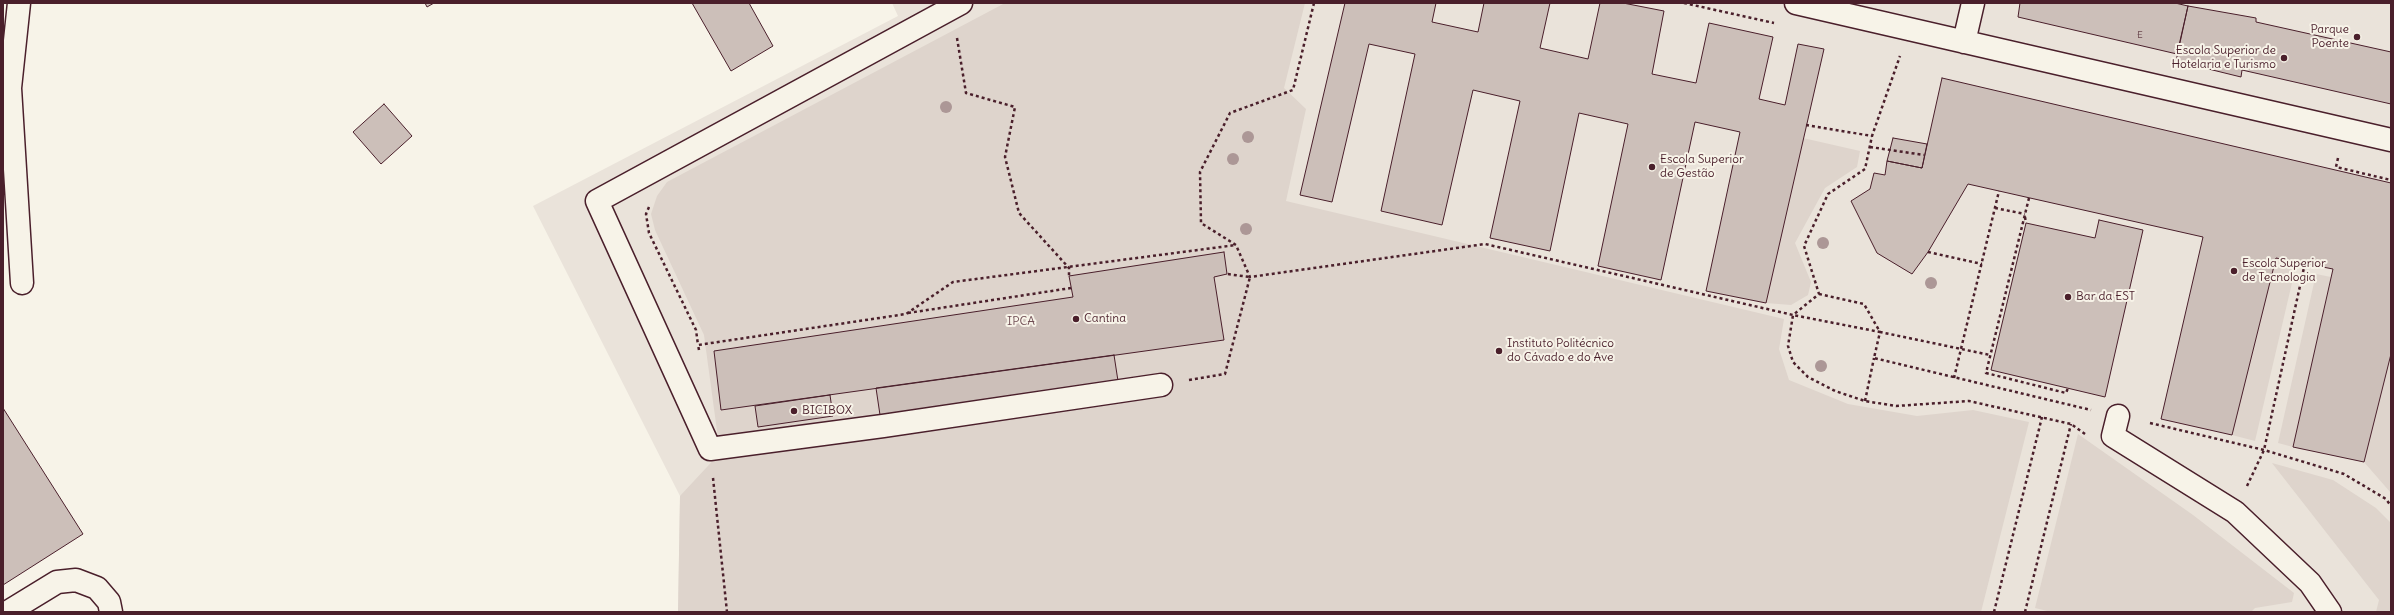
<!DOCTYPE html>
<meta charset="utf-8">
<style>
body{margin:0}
#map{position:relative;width:2394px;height:615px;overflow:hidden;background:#f7f3e8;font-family:Delius,sans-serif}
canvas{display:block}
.frame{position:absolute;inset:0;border:4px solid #4a1f2b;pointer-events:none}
</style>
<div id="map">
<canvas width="2394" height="615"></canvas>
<div class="frame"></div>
</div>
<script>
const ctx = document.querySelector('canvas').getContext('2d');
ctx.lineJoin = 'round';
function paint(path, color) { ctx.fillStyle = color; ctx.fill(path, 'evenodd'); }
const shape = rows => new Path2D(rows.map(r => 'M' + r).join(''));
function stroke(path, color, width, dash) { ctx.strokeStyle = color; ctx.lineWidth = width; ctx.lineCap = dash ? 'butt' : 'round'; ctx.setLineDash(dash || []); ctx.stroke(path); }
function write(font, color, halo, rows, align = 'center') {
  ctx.font = font + ' Delius,sans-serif'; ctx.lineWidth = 4; ctx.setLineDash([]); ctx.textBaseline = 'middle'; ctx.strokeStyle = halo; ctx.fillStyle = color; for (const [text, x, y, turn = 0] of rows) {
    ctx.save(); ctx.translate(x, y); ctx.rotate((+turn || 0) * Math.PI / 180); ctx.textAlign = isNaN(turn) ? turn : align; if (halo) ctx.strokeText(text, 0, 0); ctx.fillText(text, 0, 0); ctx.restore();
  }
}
paint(shape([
 [892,3,2391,3,2391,612,678,612,680,496,533,206,898,16]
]), '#eae3da');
paint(shape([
 [1005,3,1305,3,1284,88,1306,109,1286,201,1784,319,1779,349,1789,380,1848,404,1917,416,1973,410,2029,422,1981,612,678,612,680,496,720,453,704,335,655,230,651,214,657,196,667,182],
 [1803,138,1860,151,1857,167,1825,188,1795,243,1811,282,1808,295,1791,305,1766,303],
 [2273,266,2295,270,2255,441,2232,435],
 [2316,274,2331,277,2293,447,2278,443],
 [2391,354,2391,493,2364,462],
 [2078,434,2193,515,2294,593,2292,602,2255,608,2251,612,2051,612,2035,608],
 [2272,463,2333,480,2376,508,2391,523,2391,612,2376,612,2379,600]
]), '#ded4cc');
const building = shape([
 [425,3,434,3,427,7,425,3],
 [692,3,749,3,773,46,731,71,692,3],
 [1345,3,1436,3,1432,22,1478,32,1484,3,1550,3,1540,48,1588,59,1600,3,1623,3,1664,11,1652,74,1696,83,1709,23,1773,37,1759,99,1785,105,1798,44,1824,49,1766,303,1706,291,1740,132,1695,122,1661,280,1598,266,1628,124,1579,113,1550,251,1490,238,1520,101,1473,90,1442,225,1381,211,1415,54,1369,44,1332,202,1300,195,1345,3],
 [2020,3,2175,3,2188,6,2177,54,2018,17,2020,3],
 [2188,6,2256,18,2256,22,2391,52,2391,104,2242,70,2241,77,2176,61,2188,6],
 [1942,78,2391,183,2391,354,2364,462,2293,447,2333,269,2276,258,2232,435,2161,419,2203,237,1968,184,1928,252,1912,274,1877,253,1851,201,1870,189,1874,173,1885,175,1887,161,1922,168,1942,78],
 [384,104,412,136,381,164,353,132,384,104],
 [1893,138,1927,144,1922,168,1887,161,1893,138],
 [2099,220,2143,230,2105,397,1991,370,2026,223,2095,238,2099,220],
 [1224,252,1227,274,1214,277,1224,340,721,410,714,351,1073,297,1069,276,1224,252],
 [1114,355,1118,381,880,415,876,388,1114,355],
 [830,395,833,416,758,427,755,406,830,395],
 [3,408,83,534,3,585,3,408]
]);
paint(building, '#ccbfb9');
stroke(building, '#4a1f2b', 1);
const minor = shape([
 [19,3,10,88,22,283],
 [961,3,597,201,710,449,883,426,1161,385],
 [1796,3,2391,140],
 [1964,42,1973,3],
 [2118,416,2113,436,2235,512,2310,583,2330,612],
 [8,612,57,582,76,580,97,588,109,602,111,612]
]);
stroke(minor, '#4a1f2b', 25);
stroke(shape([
 [1314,3,1293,90,1230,113,1200,172,1201,223,1236,245,1250,277,1485,244,1793,315,1819,294,1804,246,1828,194,1865,169,1872,136,1900,56],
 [1684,3,1774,23],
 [957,38,966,93,1015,107,1005,157,1019,213,1069,268,1069,276],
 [1806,125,1872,136],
 [1870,147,1924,155],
 [2338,158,2336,167,2391,180],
 [2029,198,1986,373,2066,393,2068,388],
 [649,207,646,214,649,233,696,330,698,345],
 [1995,208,2025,214],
 [2025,217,2026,223],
 [1928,252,1982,264],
 [1819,294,1864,304,1880,332,1990,355],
 [908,313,1071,288],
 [699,350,698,345,906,314,953,282,1236,245],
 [1954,378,1999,191],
 [1189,380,1225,374,1250,277,1227,274],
 [1865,401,1874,358],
 [2150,423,2264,450,2344,474,2386,499,2391,506],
 [2085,434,2071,424,1969,401,1896,406,1865,401,1835,391,1808,377,1793,362,1788,346,1793,315,1880,332,1874,358,2091,410],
 [713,478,727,612],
 [2247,486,2264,450,2305,263],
 [1994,612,2042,417],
 [2025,612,2071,424]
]), '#4a1f2b', 2.5, [3, 3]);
stroke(minor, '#f7f3e8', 22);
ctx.fillStyle = '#ac9796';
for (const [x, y] of [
 [946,107],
 [1248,137],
 [1233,159],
 [1246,229],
 [1823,243],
 [1931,283],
 [1821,366]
]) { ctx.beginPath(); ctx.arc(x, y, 6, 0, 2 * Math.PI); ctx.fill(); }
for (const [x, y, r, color] of [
 [2357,37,4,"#4a1f2b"],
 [2284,58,4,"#4a1f2b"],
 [1652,167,4,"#4a1f2b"],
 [2234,271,4,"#4a1f2b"],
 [2068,297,4,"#4a1f2b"],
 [1076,319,4,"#4a1f2b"],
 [1499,351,4,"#4a1f2b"],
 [794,411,4,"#4a1f2b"]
]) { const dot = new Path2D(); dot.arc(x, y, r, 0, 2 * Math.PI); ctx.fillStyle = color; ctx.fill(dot); stroke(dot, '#f7f3e8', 1.5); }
write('10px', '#6a474e', null, [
 ["E",2140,35]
]);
write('12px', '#4a1f2b', '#f7f3e8', [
 ["Parque",2349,30,"right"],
 ["Poente",2349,44,"right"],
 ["Escola Superior de",2276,51,"right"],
 ["Hotelaria e Turismo",2276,65,"right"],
 ["Escola Superior",1660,160],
 ["de Gestão",1660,174],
 ["Escola Superior",2242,264],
 ["de Tecnologia",2242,278],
 ["Bar da EST",2076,297],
 ["Cantina",1084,319],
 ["Instituto Politécnico",1507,344],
 ["do Cávado e do Ave",1507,358],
 ["BICIBOX",802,411]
], 'left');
write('12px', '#6f4c53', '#f7f3e8', [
 ["IPCA",1021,322]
]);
</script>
